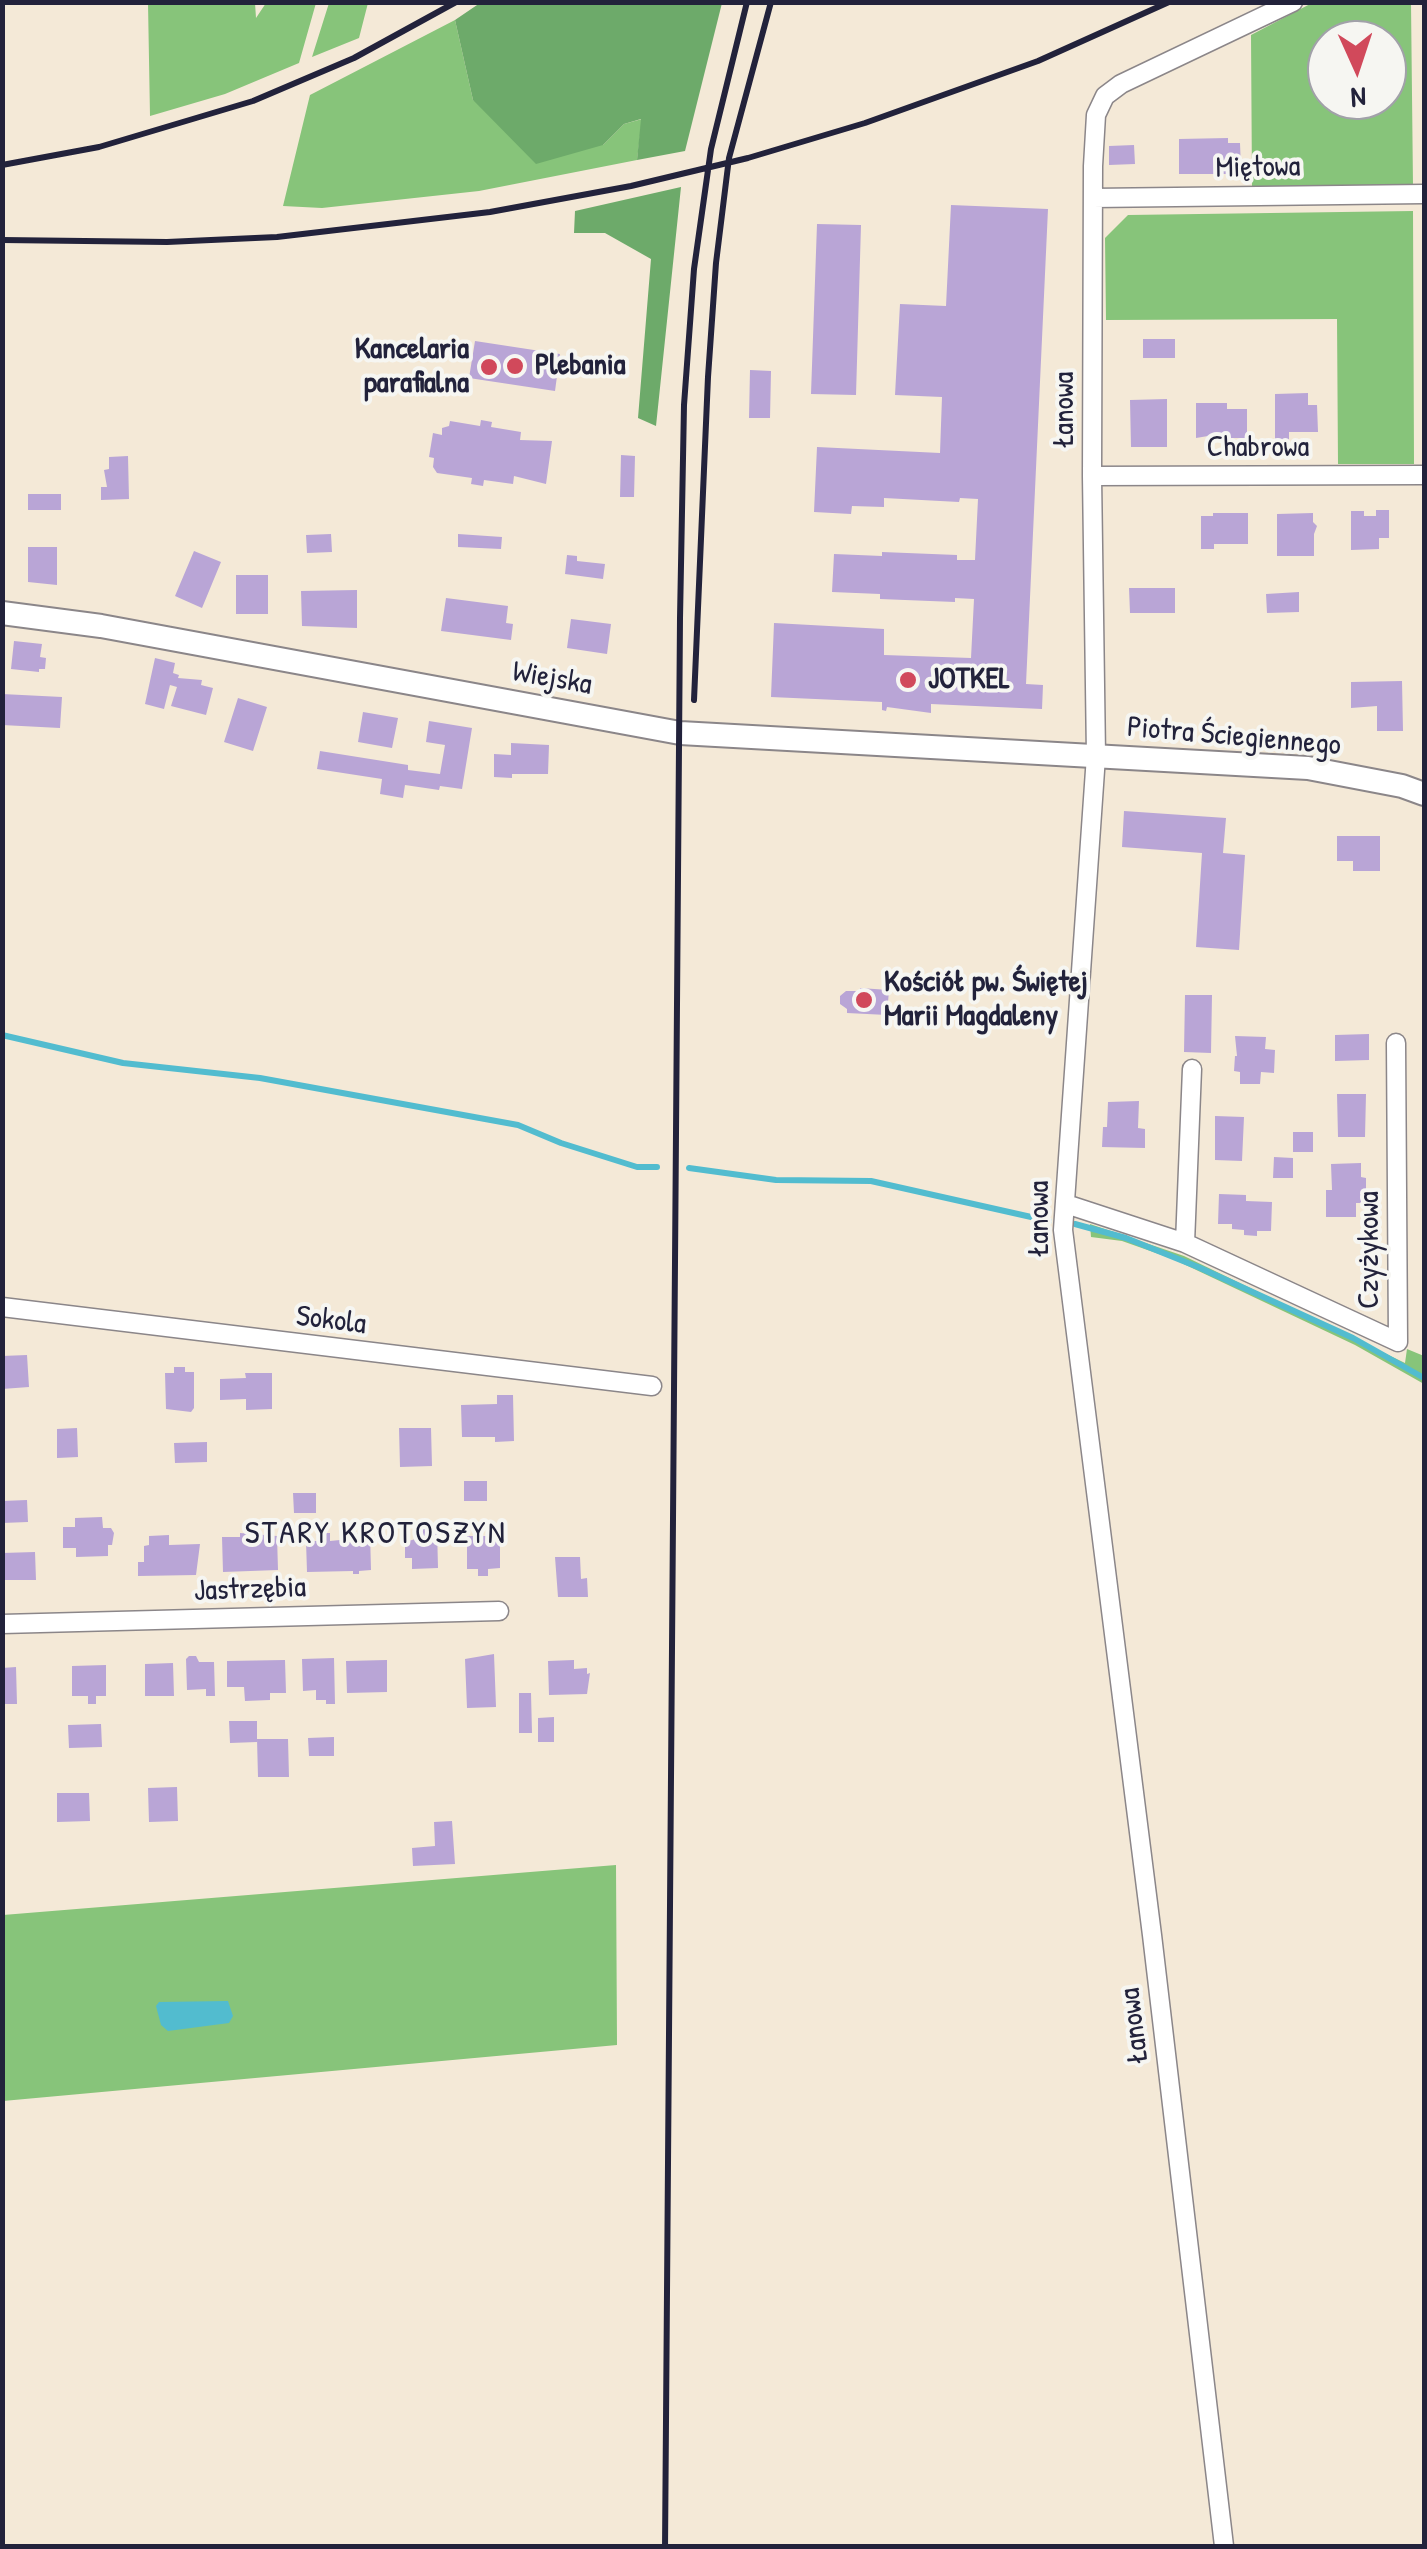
<!DOCTYPE html>
<meta charset="utf-8">
<style>
body{margin:0}
#map{position:relative;width:1427px;height:2549px;overflow:hidden;background:#f4e9d7;font-family:"Patrick Hand",sans-serif}
canvas{display:block}
.frame{position:absolute;inset:0;border:5px solid #22223b;pointer-events:none}
.north{position:absolute;left:1307px;top:20px;width:100px;height:100px;box-sizing:border-box;background:#f6f6f2;border:2px solid #a1a1a9;border-radius:50%;rotate:177deg;font-size:28px;font-weight:700;line-height:40px;text-align:center;color:#22223b}
.north::after{content:'';display:block;margin:auto;width:35px;height:45px;background:#d1495b;clip-path:polygon(50% 0,100% 100%,50% 72%,0 100%)}
</style>
<div id="map">
<canvas width="1427" height="2549"></canvas>
<div class="frame"></div>
<div class="north">N</div>
</div>
<script>
const ctx = document.querySelector('canvas').getContext('2d');
ctx.lineJoin = 'round';
function paint(path, color) { ctx.fillStyle = color; ctx.fill(path, 'evenodd'); }
const shape = rows => new Path2D(rows.map(r => 'M' + r).join(''));
function stroke(path, color, width, dash) { ctx.strokeStyle = color; ctx.lineWidth = width; ctx.lineCap = dash ? 'butt' : 'round'; ctx.setLineDash(dash || []); ctx.stroke(path); }
function write(font, color, halo, rows, align = 'center') {
  ctx.font = font + ' "Patrick Hand",sans-serif'; ctx.lineWidth = 8; ctx.setLineDash([]); ctx.textBaseline = 'middle'; ctx.strokeStyle = halo; ctx.fillStyle = color; for (const [text, x, y, turn = 0] of rows) {
    ctx.save(); ctx.translate(x, y); ctx.rotate((+turn || 0) * Math.PI / 180); ctx.textAlign = isNaN(turn) ? turn : align; if (halo) ctx.strokeText(text, 0, 0); ctx.fillText(text, 0, 0); ctx.restore();
  }
}
paint(shape([
 [148,3,255,3,256,18,266,3,316,3,299,63,225,94,150,116],
 [329,3,368,3,359,38,312,57],
 [1312,3,1411,3,1413,186,1252,187,1251,35],
 [1327,40,1387,40,1387,100,1327,100],
 [455,20,473,100,603,145,624,124,642,119,637,160,479,191,322,208,283,206,310,95],
 [1413,211,1414,464,1338,464,1337,319,1106,320,1105,238,1128,215],
 [1090,1224,1184,1256,1405,1363,1407,1349,1424,1356,1424,1384,1355,1345,1173,1259,1122,1241,1091,1237],
 [616,1865,617,2045,3,2101,3,1915]
]), '#87c47a');
paint(shape([
 [480,3,722,3,685,151,637,160,641,119,624,124,603,145,536,164,473,100,455,20],
 [681,187,656,426,638,418,651,259,605,233,574,233,575,211]
]), '#6daa6a');
paint(shape([
 [228,2001,233,2016,229,2023,168,2031,161,2025,156,2006,159,2002]
]), '#52bccf');
stroke(shape([
 [2,1035,123,1063,260,1078,518,1125,561,1143,637,1167,657,1167],
 [689,1168,776,1180,871,1181,1049,1221],
 [1075,1224,1126,1238,1198,1267,1353,1338,1424,1378]
]), '#52bccf', 6);
paint(shape([
 [1228,138,1228,143,1240,143,1241,169,1228,170,1228,174,1179,174,1179,139],
 [1134,145,1135,164,1109,165,1109,146],
 [951,205,1048,209,1026,684,1043,685,1042,709,931,704,931,713,887,707,886,711,882,710,882,702,771,697,774,623,884,629,884,655,971,658,974,599,955,598,955,602,880,599,880,594,832,592,834,554,882,556,882,552,957,555,957,560,975,560,978,499,960,498,959,502,884,498,884,507,852,506,851,514,814,512,817,447,940,453,942,397,895,395,900,304,946,306],
 [817,224,861,225,856,395,811,394],
 [1143,339,1175,339,1175,358,1143,358],
 [475,341,560,354,555,391,469,378],
 [750,370,771,371,770,418,749,418],
 [1308,393,1308,405,1317,405,1318,432,1289,432,1289,443,1275,443,1275,394],
 [1167,399,1167,447,1131,447,1130,400],
 [1196,403,1227,403,1227,409,1247,409,1247,438,1228,438,1223,443,1214,435,1196,438],
 [481,420,492,422,491,427,521,432,520,440,552,441,546,484,514,476,513,484,484,480,483,486,471,484,472,478,437,473,433,467,434,458,429,457,433,433,442,435,442,428,449,426,450,421,480,426],
 [621,455,635,456,634,497,620,497],
 [128,456,129,499,101,500,101,487,107,487,104,470,109,469,109,457],
 [28,494,61,494,61,510,28,510],
 [1376,510,1389,510,1389,538,1379,538,1379,549,1351,550,1351,511,1364,511,1364,516,1376,516],
 [1213,513,1248,513,1248,544,1214,544,1214,549,1201,549,1201,516,1213,516],
 [1313,513,1313,522,1317,526,1314,534,1314,556,1277,556,1277,514],
 [331,534,332,552,307,553,306,535],
 [458,534,502,537,501,549,458,547],
 [28,547,57,547,57,585,28,582],
 [194,551,221,562,202,608,175,596],
 [567,555,577,556,577,561,605,564,603,579,565,574],
 [236,575,268,575,268,614,236,614],
 [1129,588,1175,588,1175,613,1130,613],
 [357,590,357,628,302,626,301,591],
 [1299,592,1299,612,1267,613,1266,594],
 [446,598,508,606,506,623,513,624,511,640,441,631],
 [571,619,611,624,607,654,567,648],
 [14,641,42,644,40,657,46,658,45,669,39,669,39,672,11,669],
 [155,658,175,663,173,673,179,675,178,678,202,680,201,685,213,688,206,715,171,706,177,687,170,685,164,709,145,704],
 [1402,681,1403,731,1377,731,1377,706,1351,708,1351,682],
 [2,694,62,697,60,728,2,725],
 [238,698,267,707,253,751,224,742],
 [363,712,398,718,392,748,358,742],
 [429,721,472,728,462,789,440,786,439,790,405,785,403,798,380,794,382,779,317,769,320,751,408,765,408,770,440,774,445,745,426,742],
 [511,743,549,745,548,774,512,774,512,778,494,777,494,754,511,755],
 [1124,811,1226,818,1223,853,1245,855,1239,950,1196,947,1202,853,1122,847],
 [1337,836,1380,836,1380,871,1353,871,1353,861,1337,861],
 [860,988,889,990,887,1015,847,1013,847,1009,840,1004,840,996,846,991,860,991],
 [1185,995,1212,995,1211,1053,1184,1052],
 [1369,1034,1369,1060,1335,1061,1335,1035],
 [1235,1036,1266,1037,1265,1049,1275,1050,1274,1073,1261,1072,1260,1084,1240,1084,1240,1072,1234,1071,1235,1056,1237,1056],
 [1337,1094,1366,1094,1365,1137,1338,1137],
 [1139,1101,1138,1128,1145,1129,1145,1148,1102,1147,1103,1127,1107,1127,1108,1102],
 [1215,1116,1244,1117,1242,1161,1215,1160],
 [1293,1132,1313,1132,1313,1152,1293,1152],
 [1274,1157,1293,1158,1293,1178,1273,1178],
 [1361,1163,1361,1177,1366,1178,1366,1191,1361,1191,1361,1203,1356,1203,1356,1217,1326,1217,1326,1190,1332,1190,1331,1164],
 [1219,1194,1246,1195,1246,1201,1272,1202,1271,1231,1257,1231,1257,1236,1244,1235,1244,1230,1232,1229,1232,1224,1218,1224],
 [27,1355,29,1387,2,1389,2,1356],
 [174,1367,185,1367,185,1372,194,1372,194,1408,191,1412,166,1409,165,1373,174,1373],
 [245,1373,272,1373,272,1409,246,1410,246,1399,220,1400,220,1379,246,1378],
 [497,1395,513,1395,514,1441,495,1442,495,1437,462,1437,461,1405,497,1404],
 [77,1428,78,1457,57,1458,57,1429],
 [399,1428,431,1428,432,1466,400,1467],
 [207,1442,207,1462,175,1463,174,1443],
 [464,1481,487,1481,487,1501,464,1501],
 [293,1493,316,1493,316,1513,294,1513],
 [27,1500,28,1522,2,1523,2,1501],
 [102,1517,103,1528,111,1528,114,1533,112,1545,108,1545,108,1556,76,1557,76,1548,63,1548,63,1527,75,1527,75,1518],
 [419,1528,437,1528,438,1568,412,1569,412,1558,405,1558,405,1542,419,1538],
 [240,1533,277,1536,278,1570,223,1572,222,1537,240,1537],
 [318,1533,330,1533,330,1541,340,1540,340,1534,370,1533,371,1570,359,1571,359,1574,353,1574,353,1571,307,1572,306,1541,318,1541],
 [169,1535,169,1545,200,1544,196,1575,138,1576,138,1562,144,1562,144,1546,149,1545,149,1536],
 [467,1536,500,1536,500,1568,488,1569,488,1576,478,1576,478,1569,467,1569],
 [35,1552,36,1580,2,1580,2,1553],
 [555,1557,580,1557,581,1579,587,1578,588,1597,558,1597],
 [494,1654,496,1707,467,1708,465,1659],
 [189,1656,196,1656,199,1662,214,1662,215,1696,206,1696,206,1689,187,1690,186,1659],
 [334,1658,335,1704,326,1704,326,1700,316,1700,316,1690,303,1691,302,1659],
 [285,1660,286,1693,270,1693,270,1700,245,1701,244,1687,227,1687,227,1661],
 [387,1660,387,1692,347,1693,346,1661],
 [574,1660,574,1669,587,1668,587,1674,590,1673,587,1694,549,1695,548,1661],
 [173,1663,174,1696,145,1696,145,1664],
 [106,1665,106,1696,96,1696,96,1704,88,1704,88,1696,72,1696,72,1666],
 [16,1667,17,1704,2,1704,2,1668],
 [519,1693,531,1693,532,1733,519,1733],
 [554,1717,554,1742,538,1742,538,1718],
 [229,1721,257,1721,257,1742,230,1743],
 [101,1724,102,1747,69,1748,68,1725],
 [334,1737,334,1756,309,1756,308,1738],
 [257,1739,288,1739,289,1777,258,1777],
 [177,1787,178,1821,149,1822,148,1788],
 [57,1793,89,1793,90,1821,57,1822],
 [452,1821,455,1864,413,1866,412,1848,435,1846,434,1822]
]), '#b9a5d6');
const minor = shape([
 [1093,198,1424,194],
 [1092,476,1424,475],
 [1066,1204,1185,1243,1398,1342,1396,1043],
 [1185,1243,1192,1069],
 [2,1307,652,1386],
 [2,1624,499,1611],
 [1224,2546,1152,1935,1063,1230,1096,756,1092,476,1093,166,1096,115,1105,96,1121,84,1293,2]
]);
const tertiary = shape([
 [2,613,101,626,680,733,1308,768,1402,786,1424,794]
]);
stroke(minor, '#8b8689', 21);
stroke(tertiary, '#8b8689', 26);
stroke(minor, '#fff', 18);
stroke(tertiary, '#fff', 22);
stroke(shape([
 [2,165,99,147,253,101,354,58,456,2],
 [2,240,167,242,277,237,490,212,631,186,748,158,865,123,1038,61,1169,2],
 [694,700,708,377,716,263,729,158,771,2],
 [665,2546,680,618,684,405,694,269,711,149,747,2]
]), '#22223b', 6);
for (const [x, y, r, color] of [
 [515,366,10,"#d1495b"],
 [489,367,10,"#d1495b"],
 [908,680,10,"#d1495b"],
 [864,1000,10,"#d1495b"]
]) { const dot = new Path2D(); dot.arc(x, y, r, 0, 2 * Math.PI); ctx.fillStyle = color; ctx.fill(dot); stroke(dot, '#f6f6f2', 4); }
write('30px', '#22223b', '#f6f6f2', [
 ["Miętowa",1258,168,-1],
 ["Łanowa",1065,410,-90],
 ["Chabrowa",1258,448],
 ["Wiejska",552,679,10],
 ["Piotra Ściegiennego",1234,737,5],
 ["Łanowa",1040,1219,-90],
 ["Czyżykowa",1370,1250,-90],
 ["Sokola",331,1321,7],
 ["Jastrzębia",250,1590,-2],
 ["Łanowa",1135,2026,-97]
]);
write('bold 30px', '#22223b', '#f6f6f2', [
 ["Kancelaria",469,350,"right"],
 ["parafialna",469,384,"right"],
 ["Plebania",535,366],
 ["JOTKEL",928,680],
 ["Kościół pw. Świętej",884,983],
 ["Marii Magdaleny",884,1017]
], 'left');
ctx.letterSpacing = '2.5px';
write('32px', '#22223b', '#f6f6f2', [
 ["STARY KROTOSZYN",376,1534]
]);
ctx.letterSpacing = '0px';
</script>
